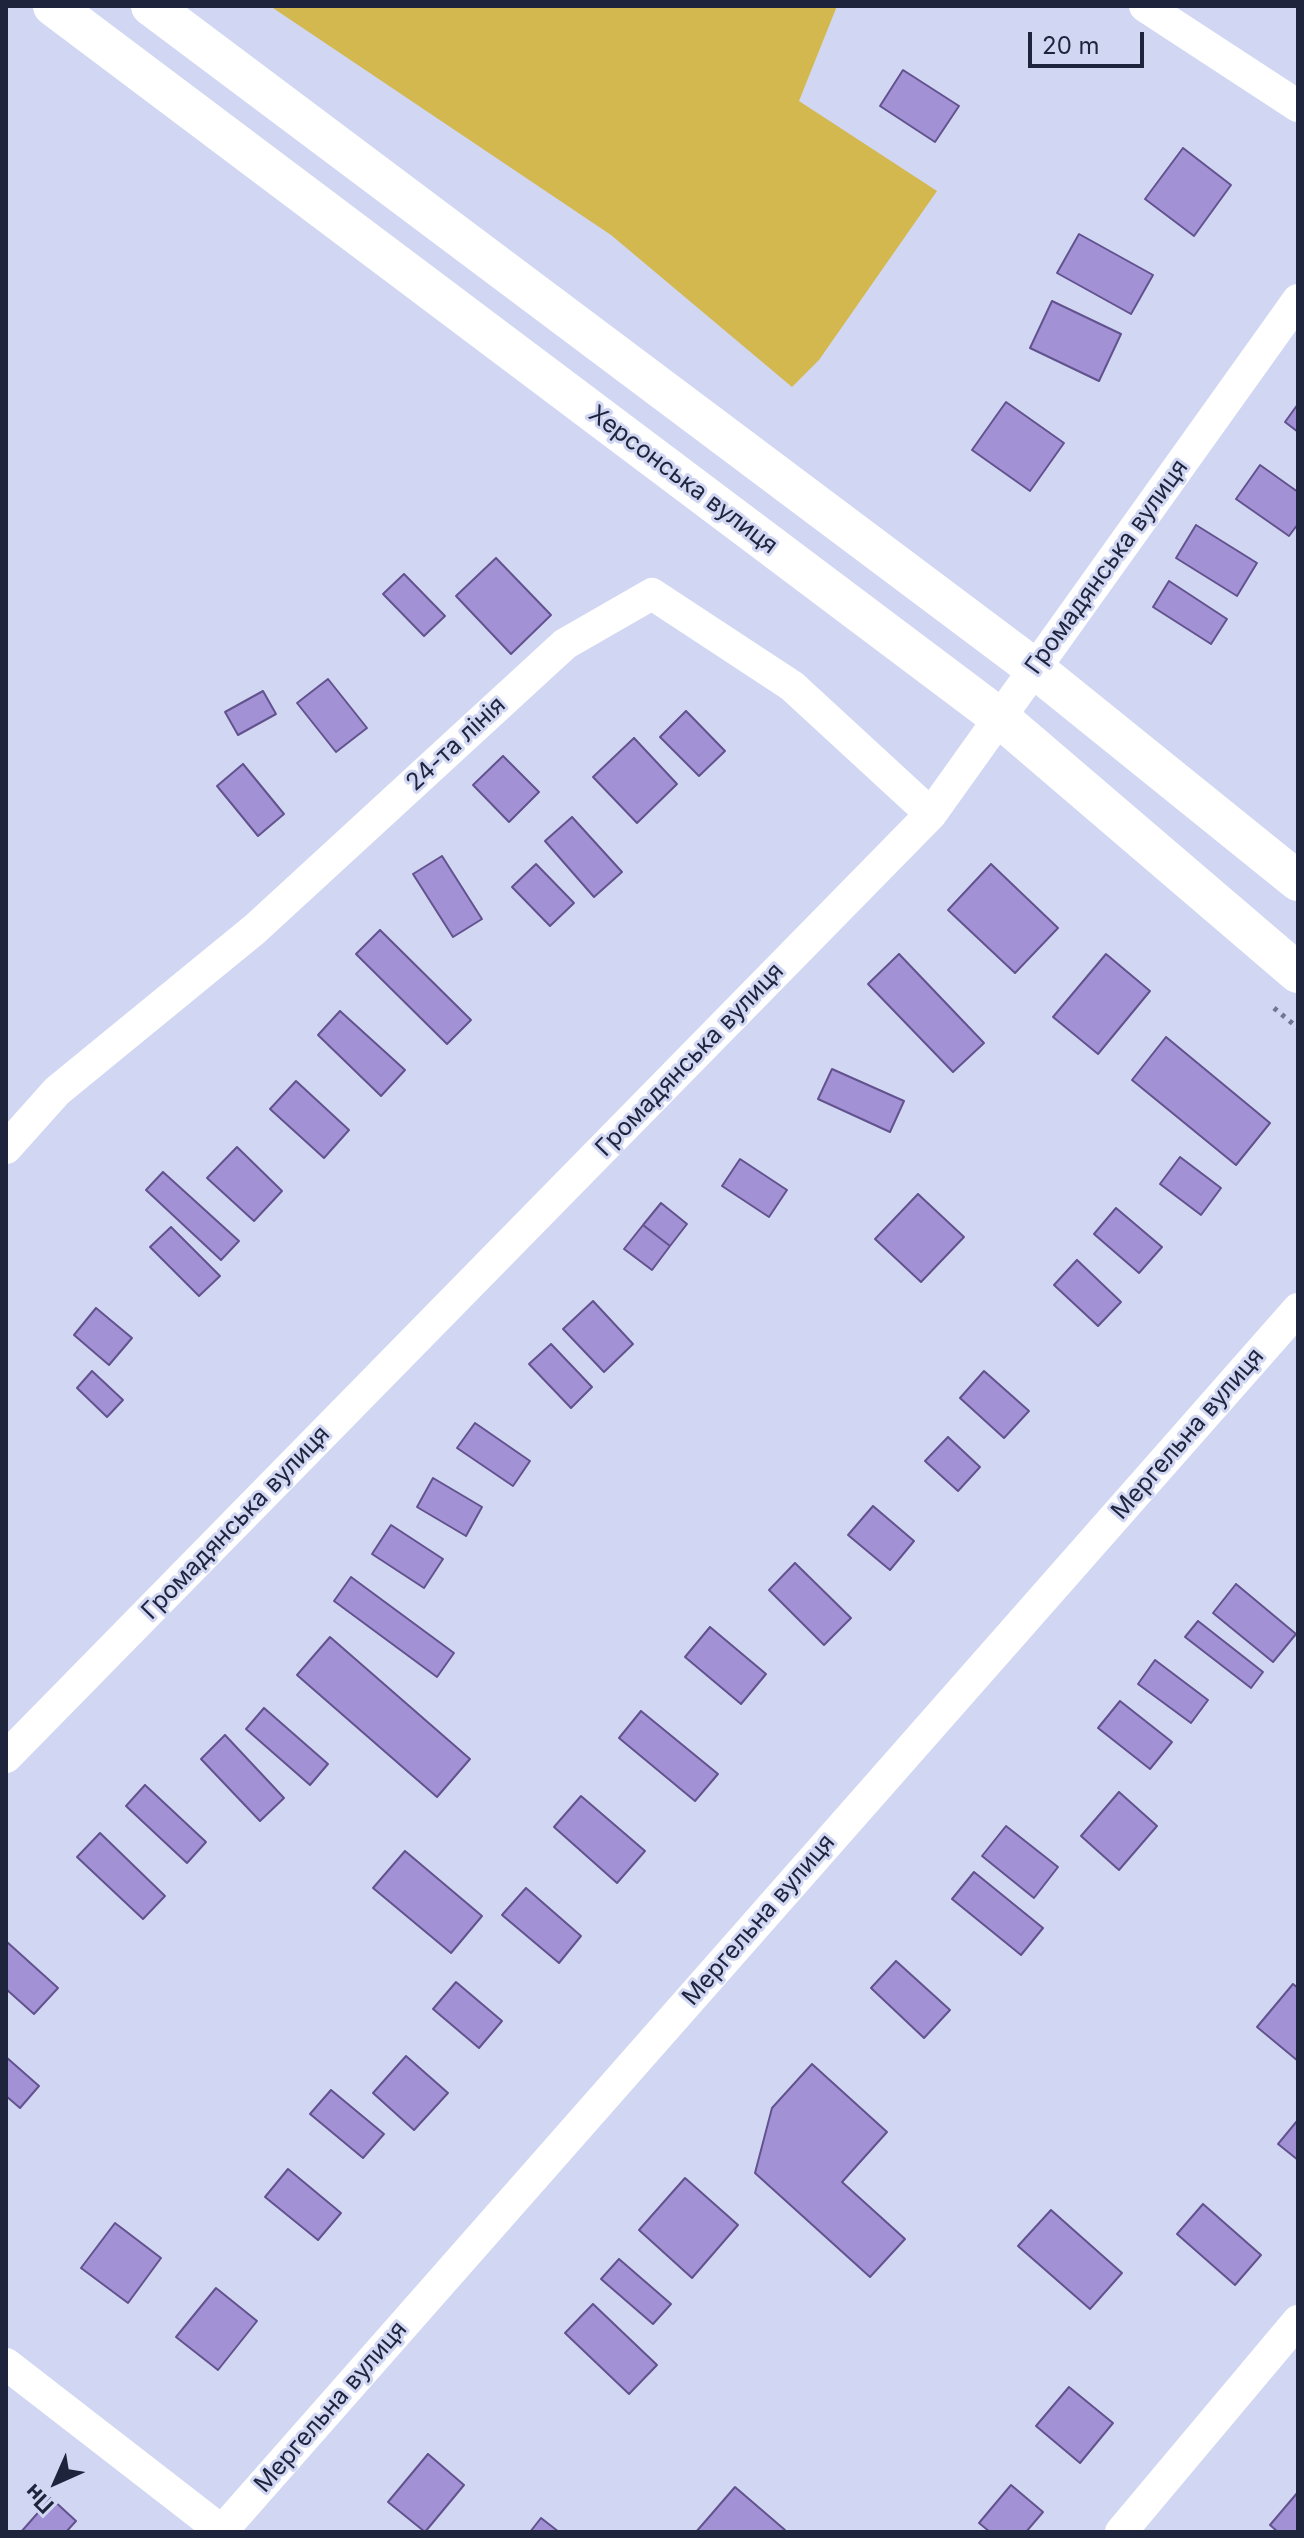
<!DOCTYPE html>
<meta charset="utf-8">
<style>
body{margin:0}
#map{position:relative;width:1304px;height:2538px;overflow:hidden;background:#d1d7f3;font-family:Inter,sans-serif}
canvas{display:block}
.frame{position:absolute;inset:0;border:8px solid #1f243d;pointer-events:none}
.north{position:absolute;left:16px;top:2442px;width:80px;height:80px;-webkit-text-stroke:6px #d1d7f3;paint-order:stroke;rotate:225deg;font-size:22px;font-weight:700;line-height:32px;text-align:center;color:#1f243d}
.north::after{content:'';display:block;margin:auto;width:28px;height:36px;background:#1f243d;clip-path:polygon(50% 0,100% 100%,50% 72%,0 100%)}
.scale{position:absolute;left:1028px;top:32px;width:116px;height:36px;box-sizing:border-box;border:4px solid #1f243d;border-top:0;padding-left:10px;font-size:24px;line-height:28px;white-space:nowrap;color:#1f243d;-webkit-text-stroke:6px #d1d7f3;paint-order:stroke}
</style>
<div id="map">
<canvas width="1304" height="2538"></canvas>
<div class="frame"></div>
<div class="north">Пн</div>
<div class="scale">20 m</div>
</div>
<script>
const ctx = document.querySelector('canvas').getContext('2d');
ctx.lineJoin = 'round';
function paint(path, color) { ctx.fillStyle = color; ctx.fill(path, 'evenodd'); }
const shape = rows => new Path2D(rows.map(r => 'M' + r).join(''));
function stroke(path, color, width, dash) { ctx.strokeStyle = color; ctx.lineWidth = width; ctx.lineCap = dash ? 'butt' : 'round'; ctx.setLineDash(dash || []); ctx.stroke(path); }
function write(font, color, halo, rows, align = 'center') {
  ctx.font = font + ' Inter,sans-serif'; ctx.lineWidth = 6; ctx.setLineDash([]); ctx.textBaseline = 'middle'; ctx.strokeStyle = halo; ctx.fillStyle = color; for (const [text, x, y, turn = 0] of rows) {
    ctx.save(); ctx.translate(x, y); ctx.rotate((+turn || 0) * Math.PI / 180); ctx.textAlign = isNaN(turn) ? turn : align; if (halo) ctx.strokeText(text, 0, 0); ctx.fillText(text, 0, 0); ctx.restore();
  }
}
paint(shape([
 [270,6,837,6,799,101,937,191,819,360,792,387,611,235]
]), '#d3b850');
const building = shape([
 [903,70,959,106,935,142,880,106,903,70],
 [1183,148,1231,185,1194,236,1145,199,1183,148],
 [1079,234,1153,275,1131,314,1057,273,1079,234],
 [1052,301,1121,334,1099,381,1030,348,1052,301],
 [1006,402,1064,443,1030,491,972,450,1006,402],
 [1298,404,1298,432,1285,422,1298,404],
 [1260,465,1298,492,1298,524,1289,536,1236,499,1260,465],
 [1196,525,1257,563,1237,596,1176,558,1196,525],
 [496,558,551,615,511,654,456,596,496,558],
 [404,574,445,616,424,636,383,594,404,574],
 [1169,581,1227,619,1211,644,1153,607,1169,581],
 [328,679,367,728,336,752,297,703,328,679],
 [263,691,276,714,238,735,225,712,263,691],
 [686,711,725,751,699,776,660,737,686,711],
 [634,738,677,784,637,823,593,777,634,738],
 [503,756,539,792,509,822,473,785,503,756],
 [243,764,284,814,258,836,217,786,243,764],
 [572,817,622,872,594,897,545,841,572,817],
 [442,856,482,919,453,937,413,874,442,856],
 [536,864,574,903,550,926,512,887,536,864],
 [991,864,1058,928,1015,973,948,910,991,864],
 [380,930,471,1020,447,1044,356,954,380,930],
 [899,954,984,1043,953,1072,868,984,899,954],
 [1106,954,1150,991,1098,1054,1053,1017,1106,954],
 [340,1011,405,1070,381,1096,318,1035,340,1011],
 [1166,1037,1270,1123,1236,1165,1132,1080,1166,1037],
 [832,1069,904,1101,890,1132,818,1099,832,1069],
 [296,1081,349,1130,324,1158,270,1109,296,1081],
 [237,1147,282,1191,254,1221,207,1178,237,1147],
 [1180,1157,1221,1188,1201,1215,1160,1184,1180,1157],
 [740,1159,787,1190,769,1217,722,1186,740,1159],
 [163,1172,239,1241,221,1260,146,1190,163,1172],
 [918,1194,964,1237,921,1282,875,1239,918,1194],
 [661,1203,687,1224,670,1246,643,1225,661,1203],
 [1116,1208,1162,1247,1139,1273,1094,1234,1116,1208],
 [643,1225,670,1246,652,1270,624,1249,643,1225],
 [171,1227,220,1276,199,1296,150,1247,171,1227],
 [1077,1260,1121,1302,1098,1326,1054,1285,1077,1260],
 [593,1301,633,1344,604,1372,563,1329,593,1301],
 [96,1308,132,1338,109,1365,74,1335,96,1308],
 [551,1344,592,1387,571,1408,529,1364,551,1344],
 [92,1371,123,1400,107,1417,77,1388,92,1371],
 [984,1371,1029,1411,1004,1438,960,1398,984,1371],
 [475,1423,530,1461,513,1486,457,1448,475,1423],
 [948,1437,980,1467,958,1491,925,1461,948,1437],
 [433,1478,482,1507,466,1536,417,1507,433,1478],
 [873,1506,914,1541,890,1570,848,1535,873,1506],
 [391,1525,443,1559,424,1588,372,1554,391,1525],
 [795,1563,851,1618,824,1645,769,1590,795,1563],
 [351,1577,454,1653,437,1677,334,1601,351,1577],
 [1236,1584,1296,1634,1273,1662,1213,1613,1236,1584],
 [1198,1621,1263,1672,1251,1688,1185,1637,1198,1621],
 [710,1627,766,1674,741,1704,685,1657,710,1627],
 [330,1637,470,1759,437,1797,297,1675,330,1637],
 [1155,1660,1208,1700,1191,1723,1138,1684,1155,1660],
 [1120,1701,1172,1742,1150,1769,1098,1728,1120,1701],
 [264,1708,328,1764,310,1785,246,1729,264,1708],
 [641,1711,718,1774,695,1801,619,1738,641,1711],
 [225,1735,284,1798,260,1821,201,1759,225,1735],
 [145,1785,206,1842,187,1863,126,1806,145,1785],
 [1119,1792,1157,1826,1119,1870,1081,1836,1119,1792],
 [581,1796,645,1851,617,1883,554,1827,581,1796],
 [1006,1826,1058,1867,1034,1898,982,1856,1006,1826],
 [100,1833,165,1896,143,1919,77,1857,100,1833],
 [405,1851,482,1916,451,1953,373,1888,405,1851],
 [974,1872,1043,1928,1021,1955,952,1899,974,1872],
 [526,1888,581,1936,559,1963,502,1915,526,1888],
 [7,1942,58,1988,34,2014,6,1989,7,1942],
 [896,1961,950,2010,924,2038,871,1988,896,1961],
 [456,1982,502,2021,479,2048,433,2009,456,1982],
 [1293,1984,1298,1988,1298,2061,1257,2027,1293,1984],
 [406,2056,448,2093,414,2130,373,2093,406,2056],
 [6,2057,39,2086,20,2108,6,2096,6,2057],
 [812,2064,887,2132,842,2182,905,2239,870,2277,755,2173,772,2108,812,2064],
 [331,2090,384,2134,363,2158,310,2114,331,2090],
 [1297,2121,1298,2122,1298,2160,1278,2144,1297,2121],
 [288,2169,341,2213,318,2240,265,2197,288,2169],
 [685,2178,738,2225,692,2278,639,2230,685,2178],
 [1203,2204,1261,2255,1235,2285,1177,2234,1203,2204],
 [1051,2210,1122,2273,1090,2309,1018,2246,1051,2210],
 [115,2223,161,2258,128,2303,81,2268,115,2223],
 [619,2259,671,2304,653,2324,601,2279,619,2259],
 [216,2288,257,2321,218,2370,176,2337,216,2288],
 [593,2304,657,2365,629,2394,565,2333,593,2304],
 [1069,2387,1113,2423,1080,2463,1036,2426,1069,2387],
 [428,2454,464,2485,425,2532,388,2502,428,2454],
 [1011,2485,1043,2512,1026,2532,990,2532,979,2523,1011,2485],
 [735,2487,785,2530,783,2532,696,2532,735,2487],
 [1298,2492,1298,2532,1278,2532,1270,2525,1298,2492],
 [51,2498,76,2521,66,2532,21,2532,51,2498],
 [541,2518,559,2532,530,2532,541,2518]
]);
paint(building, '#a292d5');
stroke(building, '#62528e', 2);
stroke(shape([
 [1274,1008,1298,1028]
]), '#717791', 5, [4, 6]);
stroke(shape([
 [1145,6,1298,106],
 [6,1148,57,1091,255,929,565,644,652,594,792,686,931,814],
 [6,1757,931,814,1298,300],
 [6,2364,223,2532],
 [221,2532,1298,1309],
 [1121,2532,1298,2321]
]), '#fff', 32);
stroke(shape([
 [53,6,1000,718,1298,973],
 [151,6,1034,668,1298,881]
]), '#fff', 40);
write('24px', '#1f243d', '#d1d7f3', [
 ["Херсонська вулиця",683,480,37],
 ["Громадянська вулиця",1107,567,-54],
 ["24-та лінія",456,744,-43],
 ["Громадянська вулиця",690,1060,-46],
 ["Мергельна вулиця",1188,1434,-49],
 ["Громадянська вулиця",236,1523,-46],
 ["Мергельна вулиця",759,1920,-49],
 ["Мергельна вулиця",331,2407,-49]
]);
</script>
